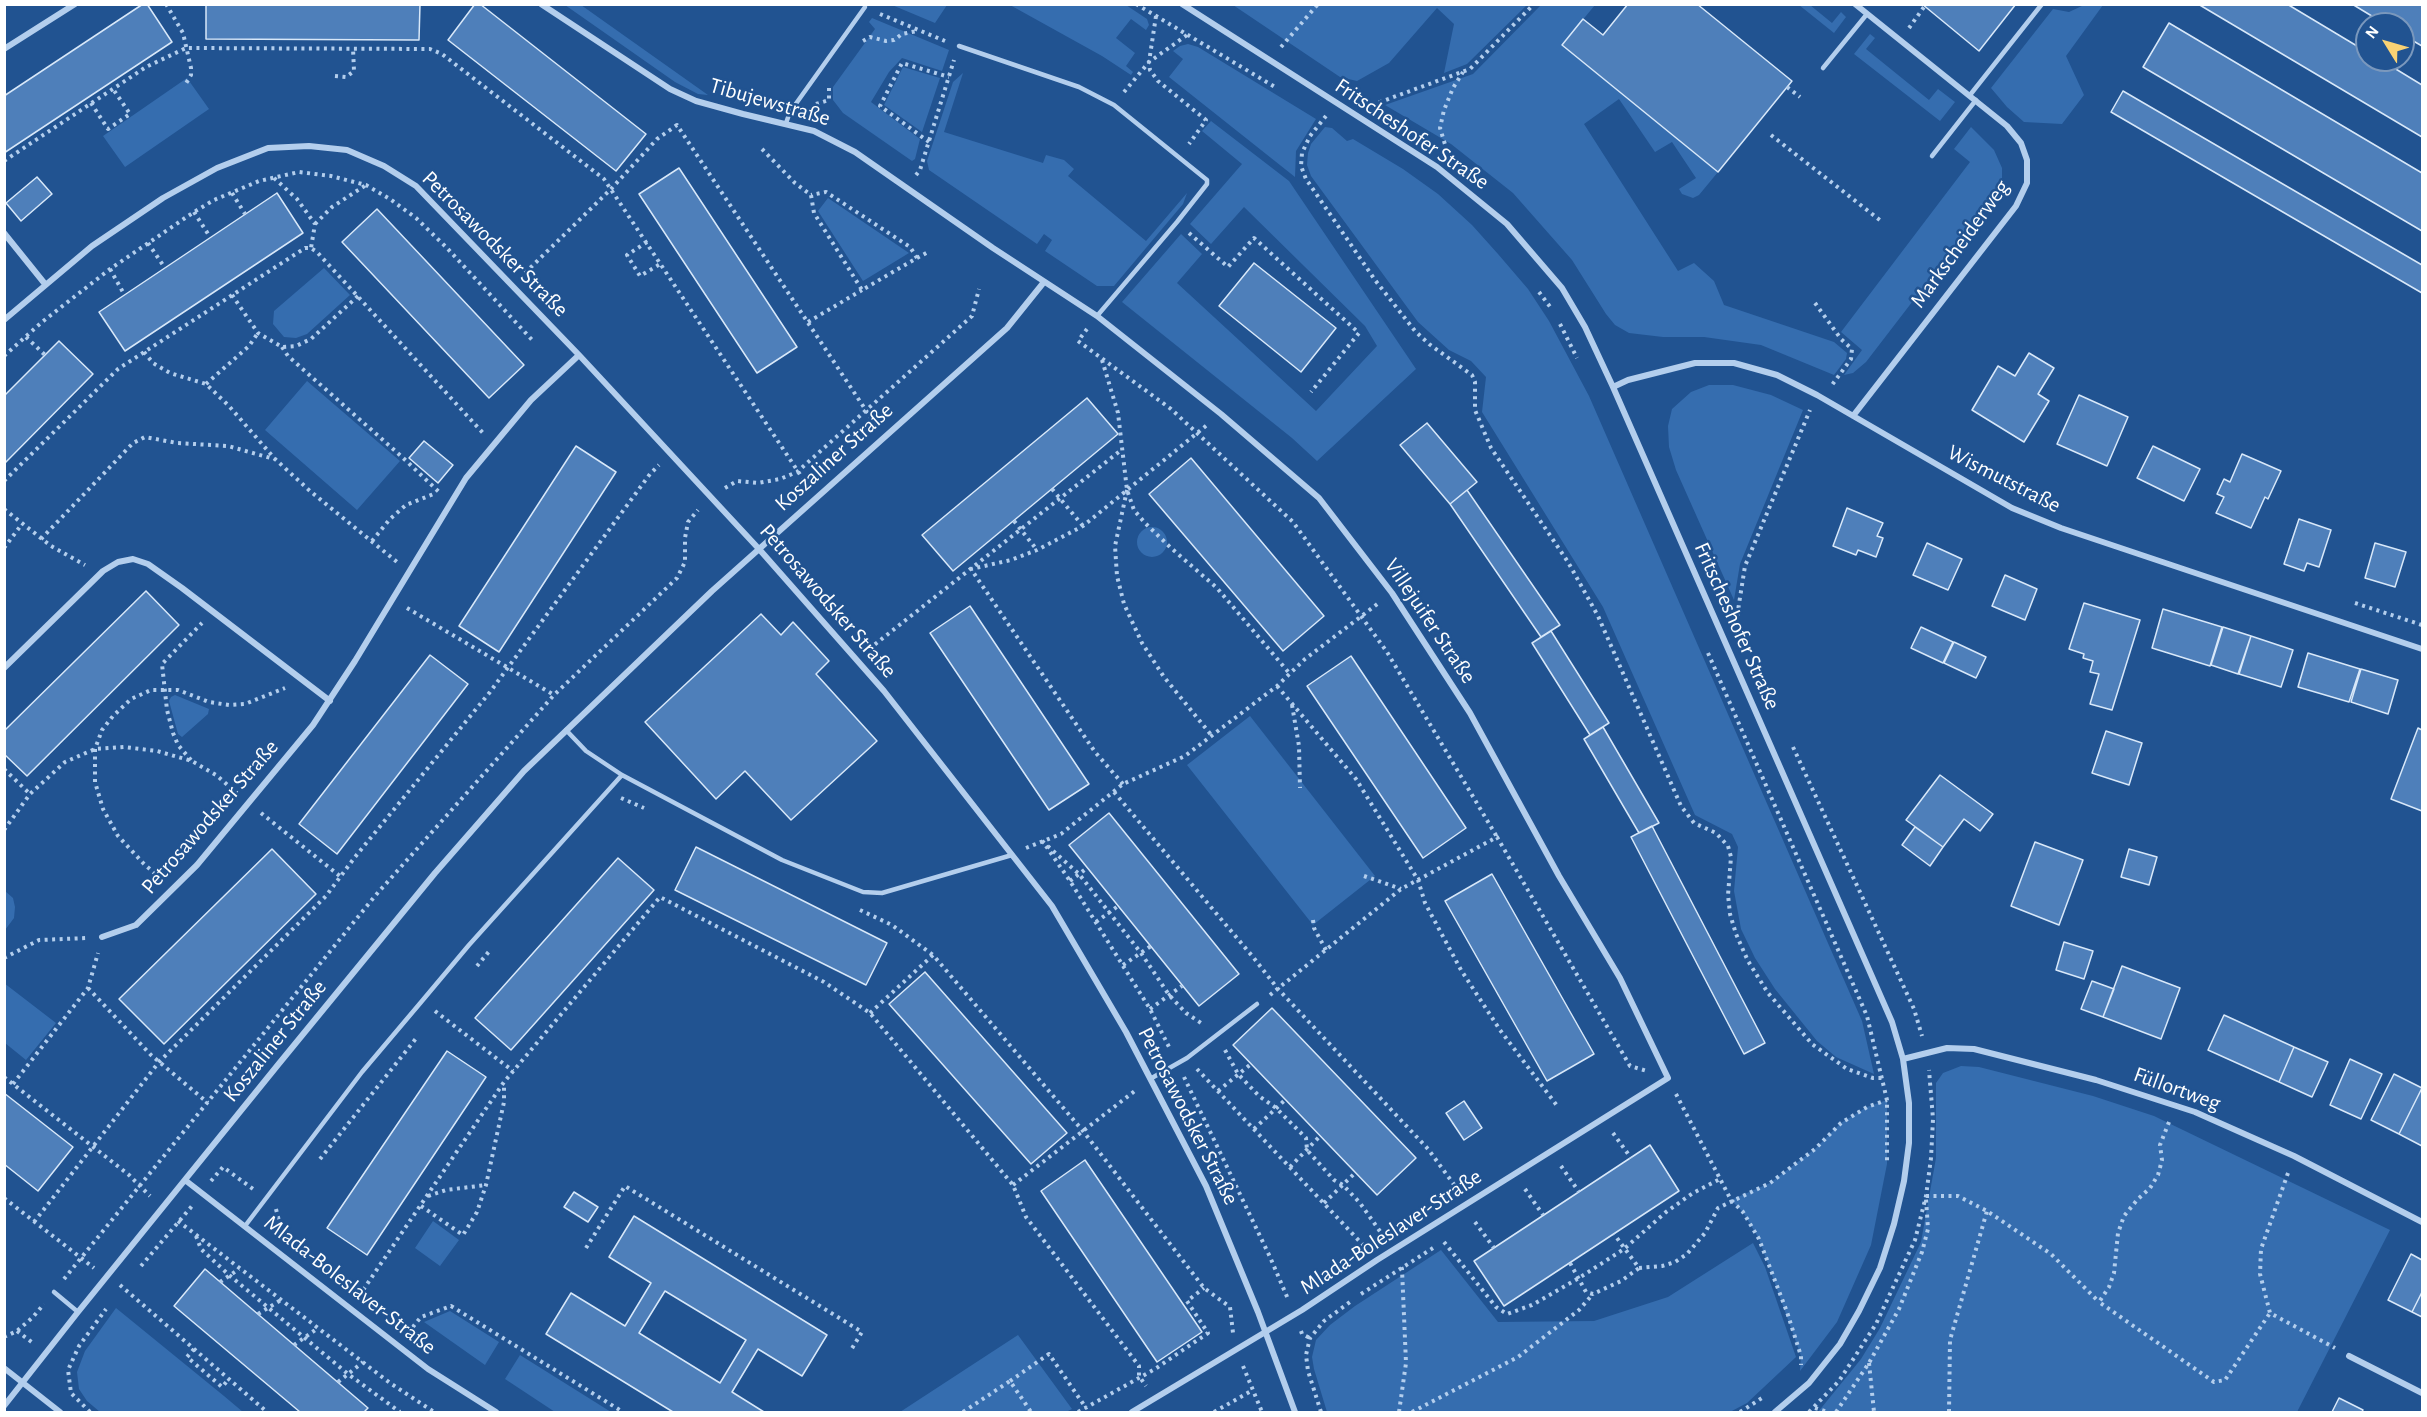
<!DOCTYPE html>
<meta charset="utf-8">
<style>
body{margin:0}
#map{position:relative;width:2427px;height:1417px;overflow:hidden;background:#215391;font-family:"Alegreya Sans",sans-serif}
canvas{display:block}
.frame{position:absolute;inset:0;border:6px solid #fff;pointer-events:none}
.north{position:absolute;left:2355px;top:12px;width:60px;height:60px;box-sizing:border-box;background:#215391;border:2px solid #7a98bd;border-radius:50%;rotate:307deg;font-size:16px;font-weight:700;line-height:24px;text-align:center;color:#fff}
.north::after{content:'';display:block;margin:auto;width:21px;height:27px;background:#f9d274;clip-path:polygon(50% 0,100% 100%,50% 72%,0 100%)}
</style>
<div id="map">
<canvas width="2427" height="1417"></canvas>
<div class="frame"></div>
<div class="north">N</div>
</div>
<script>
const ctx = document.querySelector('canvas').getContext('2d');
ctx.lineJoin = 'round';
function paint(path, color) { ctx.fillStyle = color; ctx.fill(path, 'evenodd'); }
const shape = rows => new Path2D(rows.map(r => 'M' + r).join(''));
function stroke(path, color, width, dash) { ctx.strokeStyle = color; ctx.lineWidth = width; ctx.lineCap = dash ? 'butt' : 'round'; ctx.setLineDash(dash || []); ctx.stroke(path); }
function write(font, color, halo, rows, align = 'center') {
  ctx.font = font + ' "Alegreya Sans",sans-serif'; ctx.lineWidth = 5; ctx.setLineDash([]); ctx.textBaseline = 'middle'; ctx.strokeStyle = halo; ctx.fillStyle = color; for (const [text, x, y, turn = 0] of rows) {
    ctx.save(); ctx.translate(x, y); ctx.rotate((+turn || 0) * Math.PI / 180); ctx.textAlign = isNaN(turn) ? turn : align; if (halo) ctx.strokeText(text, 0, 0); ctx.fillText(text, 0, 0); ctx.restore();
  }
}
paint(shape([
 [565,5,581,5,708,95,698,94,675,82],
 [892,5,947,5,935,23],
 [1010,5,1126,5,1147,19,1149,25,1146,30,1131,19,1116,38,1135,53,1126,66,1133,72,1131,75,1102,56],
 [1233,5,1527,5,1467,64,1444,73,1454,24,1437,8,1389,63,1357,81,1340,77],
 [1541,5,1595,5,1562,45,1718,172,1699,195,1693,198,1682,194,1679,189,1696,178,1672,142,1655,152,1619,99,1584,124,1678,271,1694,263,1714,281,1724,305,1834,342,1847,353,1846,359,1834,375,1761,345,1704,337,1663,337,1629,333,1615,325,1606,314,1572,260,1513,193,1451,144,1385,105,1473,74],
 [1799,5,1810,5,1832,23,1841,12,1846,17,1834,33],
 [2084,5,2103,5,2066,56,2084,95,2062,124,2024,122,2007,107,1991,88,2053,9,2069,12],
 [872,18,949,50,942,71,902,58,889,72,871,102,920,139,915,159,912,161,843,113,833,100,833,87,875,29,869,22],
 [1870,34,1875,38,1866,49,1929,100,1938,89,1955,102,1940,121,1854,54],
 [1188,44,1198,47,1316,119,1296,151,1295,177,1169,77,1183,59,1173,51,1180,46],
 [903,67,940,78,922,132,884,105],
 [963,73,944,132,1043,163,1046,155,1064,160,1074,169,1068,176,1146,241,1187,193,1183,204,1114,286,1097,286,1045,251,1052,240,1044,234,1037,244,929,170,927,161,953,82],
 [187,78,209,109,125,167,103,136],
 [1211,121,1289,181,1416,369,1317,461,1292,438,1122,302,1181,234,1202,254,1177,283,1316,411,1377,346,1365,326,1244,207,1211,244,1190,224,1242,164,1202,131],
 [1325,127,1332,128,1347,141,1353,139,1403,169,1438,194,1472,225,1498,254,1528,289,1549,321,1589,396,1862,1021,1874,1074,1836,1057,1817,1041,1775,989,1755,958,1741,929,1734,891,1738,847,1732,834,1695,815,1603,607,1482,412,1486,377,1471,361,1449,350,1418,322,1311,176,1307,165,1308,153,1311,144],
 [1971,127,1994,150,2002,168,2002,185,1866,362,1853,373,1844,375,1862,350,1841,332,1970,162,1954,149],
 [828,198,909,253,863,281,818,211],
 [324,268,350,295,307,334,296,338,284,337,273,324,274,311],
 [307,381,400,461,357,510,265,430],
 [1709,385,1733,385,1771,395,1803,410,1740,564,1734,600,1676,470,1669,447,1668,426,1672,409,1691,392],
 '1137 542a15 15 0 1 1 30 0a15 15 0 1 1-30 0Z',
 [175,695,209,709,208,714,182,737,178,734,169,701,171,697],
 [1250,716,1375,876,1313,925,1187,765],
 [5,891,13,898,15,907,14,918,5,930],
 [4,983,56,1023,26,1060,5,1043],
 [1961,1066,1979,1067,2093,1096,2154,1116,2390,1230,2297,1412,1818,1412,1861,1359,1880,1328,1921,1242,1936,1158,1936,1083,1943,1073],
 [1887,1100,1887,1164,1871,1245,1837,1322,1800,1371,1801,1356,1759,1239,1743,1212,1731,1200,1770,1183,1815,1149,1841,1123,1867,1107],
 [433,1221,459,1240,440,1266,415,1248],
 [1753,1243,1765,1267,1796,1357,1747,1403,1730,1412,1327,1412,1314,1369,1312,1357,1316,1340,1330,1325,1355,1306,1441,1250,1498,1322,1594,1321,1668,1297],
 [116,1308,224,1396,243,1412,100,1412,87,1401,79,1389,77,1372,85,1351],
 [450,1311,499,1342,485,1365,424,1322],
 [1018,1335,1072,1409,1066,1412,900,1412],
 [520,1355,611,1412,555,1412,505,1379]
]), '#356daf');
const building = shape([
 [143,4,147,4,172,42,4,153,4,96,143,4],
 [206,4,420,4,419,40,206,39,206,4],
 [475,4,480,4,646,134,616,171,448,40,475,4],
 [1628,4,1697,4,1792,81,1718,172,1562,45,1583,19,1603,35,1628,4],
 [1922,4,2016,4,1979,51,1922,4],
 [2198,4,2287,4,2367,52,2367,60,2381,60,2422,85,2422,137,2198,4],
 [2352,4,2422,4,2422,46,2403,35,2403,24,2385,24,2352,4],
 [2169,23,2422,173,2422,231,2143,67,2169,23],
 [2123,91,2422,265,2422,293,2111,112,2123,91],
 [679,168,797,347,757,373,639,194,679,168],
 [37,177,52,194,21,221,6,203,37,177],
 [277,193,303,233,125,351,99,312,277,193],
 [377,209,524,365,489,398,342,242,377,209],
 [1254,263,1336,328,1301,372,1219,306,1254,263],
 [59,341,93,374,4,464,4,396,59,341],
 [2029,353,2054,368,2038,394,2049,401,2024,442,1972,410,1998,366,2015,376,2029,353],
 [2079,395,2128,417,2107,466,2057,444,2079,395],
 [1087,398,1118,434,953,571,922,535,1087,398],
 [1427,423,1477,482,1450,504,1400,445,1427,423],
 [424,441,453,465,438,483,409,458,424,441],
 [576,446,616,472,499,652,459,626,576,446],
 [2153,446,2200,469,2184,501,2137,478,2153,446],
 [2242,454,2281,471,2268,499,2265,497,2251,528,2216,513,2224,497,2217,494,2224,479,2230,482,2242,454],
 [1191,458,1324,616,1283,651,1149,494,1191,458],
 [1467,490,1560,625,1541,637,1450,504,1467,490],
 [1847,508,1883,523,1877,536,1883,538,1876,557,1858,550,1856,555,1833,546,1847,508],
 [2299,519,2331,530,2319,567,2307,563,2304,571,2284,564,2299,519],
 [1927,543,1962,559,1948,590,1913,575,1927,543],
 [2375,543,2406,552,2395,587,2365,578,2375,543],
 [2005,575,2037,589,2025,620,1992,606,2005,575],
 [146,591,179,625,27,776,4,754,4,731,146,591],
 [2084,603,2140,620,2112,710,2090,704,2099,674,2090,672,2093,661,2083,658,2084,654,2069,649,2084,603],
 [970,606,1089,784,1049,810,930,633,970,606],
 [2163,609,2222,627,2210,666,2152,648,2163,609],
 [761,614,781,635,793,622,829,661,816,674,877,741,791,820,745,771,716,799,645,722,761,614],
 [1921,627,1953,642,1943,663,1911,648,1921,627],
 [2223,627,2251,636,2238,674,2211,665,2223,627],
 [1551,631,1609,723,1590,735,1532,643,1551,631],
 [2251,636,2293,650,2281,687,2239,674,2251,636],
 [1954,642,1986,657,1976,678,1944,663,1954,642],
 [2308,653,2360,669,2349,702,2298,687,2308,653],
 [430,655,468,684,337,854,299,824,430,655],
 [1351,656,1466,828,1423,858,1307,686,1351,656],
 [2361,669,2398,680,2388,714,2351,702,2361,669],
 [1603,727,1659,823,1639,833,1584,739,1603,727],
 [2418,728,2422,730,2422,811,2391,799,2418,728],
 [2106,731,2142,743,2129,785,2092,773,2106,731],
 [1940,775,1993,814,1980,831,1964,819,1943,847,1906,820,1940,775],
 [1109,813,1239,974,1199,1006,1069,845,1109,813],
 [1652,826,1765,1043,1744,1054,1631,837,1652,826],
 [1915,827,1943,847,1930,866,1902,845,1915,827],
 [2035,842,2083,860,2059,925,2011,906,2035,842],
 [696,847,887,943,866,985,675,890,696,847],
 [272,849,316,894,164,1044,119,999,272,849],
 [2129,849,2157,857,2149,885,2121,877,2129,849],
 [618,858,654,890,511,1050,475,1018,618,858],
 [1492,874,1594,1054,1547,1081,1445,901,1492,874],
 [2064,942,2093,951,2084,979,2056,970,2064,942],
 [2122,966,2180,988,2161,1039,2103,1017,2122,966],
 [925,972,1067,1133,1031,1164,889,1004,925,972],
 [2092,981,2114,989,2103,1017,2081,1009,2092,981],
 [1272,1008,1416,1158,1377,1195,1233,1045,1272,1008],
 [2224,1015,2294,1047,2279,1082,2208,1050,2224,1015],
 [2294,1047,2328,1062,2312,1097,2279,1082,2294,1047],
 [447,1051,486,1077,367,1255,327,1228,447,1051],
 [2350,1059,2382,1074,2361,1119,2330,1105,2350,1059],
 [2394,1074,2422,1088,2399,1134,2371,1120,2394,1074],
 [2422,1088,2422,1146,2399,1134,2422,1088],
 [4,1093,73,1147,38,1191,4,1164,4,1093],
 [1464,1101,1482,1128,1464,1140,1446,1113,1464,1101],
 [1650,1145,1679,1191,1504,1306,1474,1261,1650,1145],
 [1085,1160,1202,1332,1157,1362,1041,1191,1085,1160],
 [574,1192,598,1207,588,1222,564,1207,574,1192],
 [634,1216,827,1335,802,1376,758,1349,732,1392,764,1412,673,1412,546,1334,571,1293,625,1326,651,1283,609,1257,634,1216],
 [665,1291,746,1340,720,1383,639,1333,665,1291],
 [2411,1254,2422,1260,2422,1292,2412,1312,2388,1300,2411,1254],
 [205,1269,368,1408,364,1412,300,1412,174,1306,205,1269],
 [2422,1292,2422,1317,2412,1312,2422,1292],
 [2339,1398,2363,1410,2362,1412,2332,1412,2339,1398]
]);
paint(building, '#4e7fba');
stroke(building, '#d8e8f9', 1.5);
stroke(shape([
 [166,4,183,33,191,68,191,75,185,85],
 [1136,4,1275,87],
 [880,14,945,41],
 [1156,16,1149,62,1150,70,1158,81,1206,120,1189,144],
 [1909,28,1924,7],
 [863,41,870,37,886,41,894,40,902,34,917,31],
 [1281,47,1318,4],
 [335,76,346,77,354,71,353,48],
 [1787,87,1800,97],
 [1124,92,1149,62,1187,35],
 [91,103,108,129,130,114,113,89],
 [816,104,829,100,829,88],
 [1372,105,1470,69,1534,4],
 [1326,116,1310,136,1302,153,1301,166,1306,179,1375,280,1415,331,1429,344,1472,375,1475,382,1475,410,1491,448,1568,562,1598,616,1681,806,1694,823,1716,833,1728,846,1731,857,1728,895,1730,914,1736,934,1748,961,1768,993,1812,1044,1847,1069,1873,1078,1883,1078],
 [1771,135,1881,221],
 [929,142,880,106,902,63,949,77],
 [762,149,795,183,811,195,814,213,862,290,917,258,910,247,826,192,811,195],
 [1447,151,1440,128,1444,110,1453,88,1463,72],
 [4,161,146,67,186,48,430,49,442,54,604,179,807,485],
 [916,175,920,170,954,60],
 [274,178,297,199,315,224,311,248],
 [232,193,245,214],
 [194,212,210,237],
 [315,224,332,207,366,185],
 [1189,233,1228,267,1254,238,1359,333,1311,392],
 [647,242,627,255,640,276,662,263],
 [148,243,165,268],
 [917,258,928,252],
 [110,269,124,294],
 [525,273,612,188,657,139,677,125,875,424],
 [1539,292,1551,308],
 [232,295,258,333,282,347,296,346,311,339,358,296],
 [1815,303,1841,339,1852,349,1851,359,1832,385],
 [808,322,862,290],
 [1560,324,1577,358],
 [1087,329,1078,341,1171,409,1293,522,1387,652,1497,837],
 [26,337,45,355],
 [282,347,288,356,401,456,439,492],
 [144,352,153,363,170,373,206,384,229,406,275,459,310,491,397,562],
 [4,356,42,322,110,269,194,212,214,200,259,181,299,172,331,176,366,185,390,199,416,218,446,247,534,342],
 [1102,360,1118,413,1127,490,1134,510,1145,523,1171,548,1217,588,1290,674],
 [206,384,249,346,258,333],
 [4,481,118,369,305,248,311,248,317,252,483,433],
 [725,488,737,481,758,483,780,479,797,472,972,316,979,289],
 [1052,489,1083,526],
 [1127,490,1115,546,1117,576,1124,604,1142,643,1164,677,1212,736],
 [4,509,51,546,85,565],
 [1014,521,1037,550],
 [41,539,133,443,145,437,177,443,228,446,274,459],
 [372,541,390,519,406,505,436,493],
 [4,548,22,524],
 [2355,603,2422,625],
 [407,608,554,695],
 [1736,623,1745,566,1810,410],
 [869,649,1120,451],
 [1708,653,1867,1016,1887,1100,1887,1162],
 [1277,686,1356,779,1418,880,1425,903,1461,970,1500,1030,1558,1107],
 [1292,705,1299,746,1300,788],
 [1793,747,1914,1009,1922,1036],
 [191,760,178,745,173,733,167,710,162,664,202,623],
 [4,769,30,794],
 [1123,784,1095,752,971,569,1011,560,1037,550,1083,526,1207,425],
 [1114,792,1253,957,1278,989,1428,1149,1458,1190],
 [621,798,644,808],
 [261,813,341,877],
 [4,830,30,794,65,762,95,749,124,747,157,751,192,761,216,775,237,793],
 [1042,841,1079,874,1141,953,1169,995,1186,1013,1204,1025],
 [1046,846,1070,881,1150,1009,1170,1049],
 [1026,848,1061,834,1123,784,1185,756,1277,686,1305,659,1380,602],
 [1364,876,1401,889],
 [161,879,144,864,118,836,103,809,95,782,95,749,102,730,113,716,131,699,151,690,178,690,209,702,229,705,245,704,285,688],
 [1070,881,1087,868],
 [860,910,892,925,933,955],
 [1313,920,1314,928,1326,950],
 [1096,922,1118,906],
 [4,958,39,940,87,938],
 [1123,965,1151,946],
 [477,966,491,949],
 [88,988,151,1055,208,1103],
 [1270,995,1401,889,1497,837,1630,1066,1647,1071],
 [1150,1009,1182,986],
 [435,1011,513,1071],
 [870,1013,933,955,1083,1131,1204,1288,1230,1307,1233,1333],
 [1225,1050,1238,1074,1259,1096,1276,1108,1306,1138,1307,1150,1334,1180,1343,1185,1360,1203,1384,1237],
 [1197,1069,1365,1247],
 [4,1077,129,1175,150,1196],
 [1184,1077,1270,1257,1288,1299],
 [13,1084,88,988,98,953],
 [1218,1091,1251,1064],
 [1676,1094,1731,1200,1743,1212,1759,1239,1787,1312,1801,1356,1801,1365],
 [2169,1122,2160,1145,2162,1160,2158,1175,2150,1188,2137,1200,2124,1216,2118,1233,2114,1273,2109,1287,2099,1302,2214,1382,2225,1380,2270,1313],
 [1254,1129,1285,1100],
 [1613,1133,1631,1158],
 [320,1159,418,1036],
 [1561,1166,1579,1192],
 [1290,1167,1320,1136],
 [2288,1173,2261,1249,2260,1274,2270,1313,2335,1348],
 [211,1181,223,1167,253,1189],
 [1013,1185,1136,1090],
 [1525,1189,1543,1215],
 [428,1196,446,1190,486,1185],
 [1926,1196,1958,1196,1987,1211,2051,1254,2099,1302],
 [4,1198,94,1268],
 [1324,1203,1355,1173],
 [421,1206,463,1235,477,1212,486,1185,504,1102,504,1085],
 [276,1209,282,1233],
 [178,1221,390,1383,434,1412],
 [34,1222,159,1062,326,896,355,857,490,692,650,474,659,465],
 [1475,1222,1494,1248],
 [196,1236,201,1249,229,1275,348,1374,400,1412],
 [1444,1242,1496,1307,1507,1314,1532,1305,1579,1278,1624,1249,1666,1212,1693,1193,1720,1179],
 [586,1248,625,1186,862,1332,851,1350],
 [1570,1263,1586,1292,1593,1294,1621,1281,1639,1268,1614,1234],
 [141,1266,192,1206],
 [1639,1268,1662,1266,1675,1262,1687,1254,1705,1233,1718,1208,1770,1183,1815,1149,1841,1123,1867,1107,1887,1100],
 [64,1279,375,896,554,695,677,578,685,562,685,538,688,522,698,510],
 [220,1282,239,1269],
 [120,1285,267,1412],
 [1361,1294,1433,1248],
 [359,1296,504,1082,660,897,824,982,870,1013,1013,1185,1026,1217,1139,1366,1139,1376,1146,1386],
 [258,1314,281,1300],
 [17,1331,33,1343],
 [1301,1331,1302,1334,1310,1338],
 [408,1333,421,1317,451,1306,623,1412],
 [4,1337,17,1331,33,1317,44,1304],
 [294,1345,318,1328],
 [194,1349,187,1357,222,1387,229,1379],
 [1869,1363,1874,1412],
 [1243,1366,1262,1412],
 [1010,1381,1049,1354,1086,1408],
 [338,1382,363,1362],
 [1815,1408,1828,1412],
 [90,1412,71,1393,68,1370,79,1346,106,1309],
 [963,1412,1010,1381,1031,1412],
 [1078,1412,1155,1369,1208,1333,1187,1301,1204,1288],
 [1214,1412,1253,1390],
 [1321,1412,1308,1371,1306,1355,1310,1338,1324,1321,1350,1302],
 [1399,1412,1406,1363,1402,1269,1400,1264],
 [1412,1412,1518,1357,1579,1310,1593,1294],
 [1740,1412,1762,1398],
 [1809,1412,1839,1381,1876,1324,1915,1240,1926,1196,1931,1158,1933,1119,1929,1070],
 [1836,1412,1869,1363,1899,1309,1922,1252,1928,1229,1926,1199],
 [1949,1412,1950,1340,1987,1211]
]), '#b3ceed', 4, [3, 4.5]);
stroke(shape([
 [959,46,1079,87,1114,105,1207,180,1207,184,1177,222,1097,316],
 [1823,68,1867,14],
 [1970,95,2042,4],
 [786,123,790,112,865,7],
 [1932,156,1976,100],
 [566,730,586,751,622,775,782,860,863,892,882,893,1012,855],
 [1150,1079,1187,1058,1257,1004],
 [245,1226,362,1072,422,1001,469,945,622,775],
 [54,1292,78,1312]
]), '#b3ceed', 4.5);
stroke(shape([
 [541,4,670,89,696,101,743,114,814,131,855,152,993,248,1097,316,1221,414,1319,498,1392,593,1470,713,1559,876,1620,978,1668,1078,1377,1260,1302,1310,1132,1412],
 [1182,4,1437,167,1507,224,1562,288,1585,327,1613,387,1892,1022,1903,1059,1909,1103,1909,1143,1904,1181,1894,1224,1880,1268,1859,1311,1840,1344,1809,1383,1775,1412],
 [4,49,75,4],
 [4,233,45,284],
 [4,320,92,246,163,198,217,168,268,148,309,146,347,150,384,166,416,186,579,355,759,549,884,691,1052,906,1126,1032,1206,1186,1258,1312,1295,1412],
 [1613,387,1628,380,1695,363,1734,363,1777,375,1817,395,2012,508,2061,528,2422,649],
 [1853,416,2016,206,2027,183,2027,160,2021,143,2007,126,1855,4],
 [4,668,103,571,118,562,133,559,148,564,182,588,330,701],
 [102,937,136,925,197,865,313,725,355,661,466,478,531,400,579,355],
 [1903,1059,1947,1048,1974,1049,2096,1080,2195,1112,2294,1156,2422,1222],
 [185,1180,428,1369,496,1412],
 [2349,1356,2422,1393],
 [4,1368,60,1412],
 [4,1406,78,1312,277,1066,435,873,524,771,712,591,1007,328,1044,282]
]), '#b3ceed', 6);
write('22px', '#fff', '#215391', [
 ["Tibujewstraße",770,102,16],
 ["Fritscheshofer Straße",1412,134,34],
 ["Petrosawodsker Straße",495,244,45],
 ["Markscheiderweg",1960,244,-54],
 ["Koszaliner Straße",834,457,-42],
 ["Wismutstraße",2004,479,27],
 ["Petrosawodsker Straße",828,601,49],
 ["Villejuifer Straße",1430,621,56],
 ["Fritscheshofer Straße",1737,626,66],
 ["Petrosawodsker Straße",210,817,-49],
 ["Koszaliner Straße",275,1041,-51],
 ["Füllortweg",2177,1089,20],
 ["Petrosawodsker Straße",1188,1116,63],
 ["Mlada-Boleslaver-Straße",1391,1232,-33],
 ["Mlada-Boleslaver-Straße",350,1285,38]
]);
</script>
